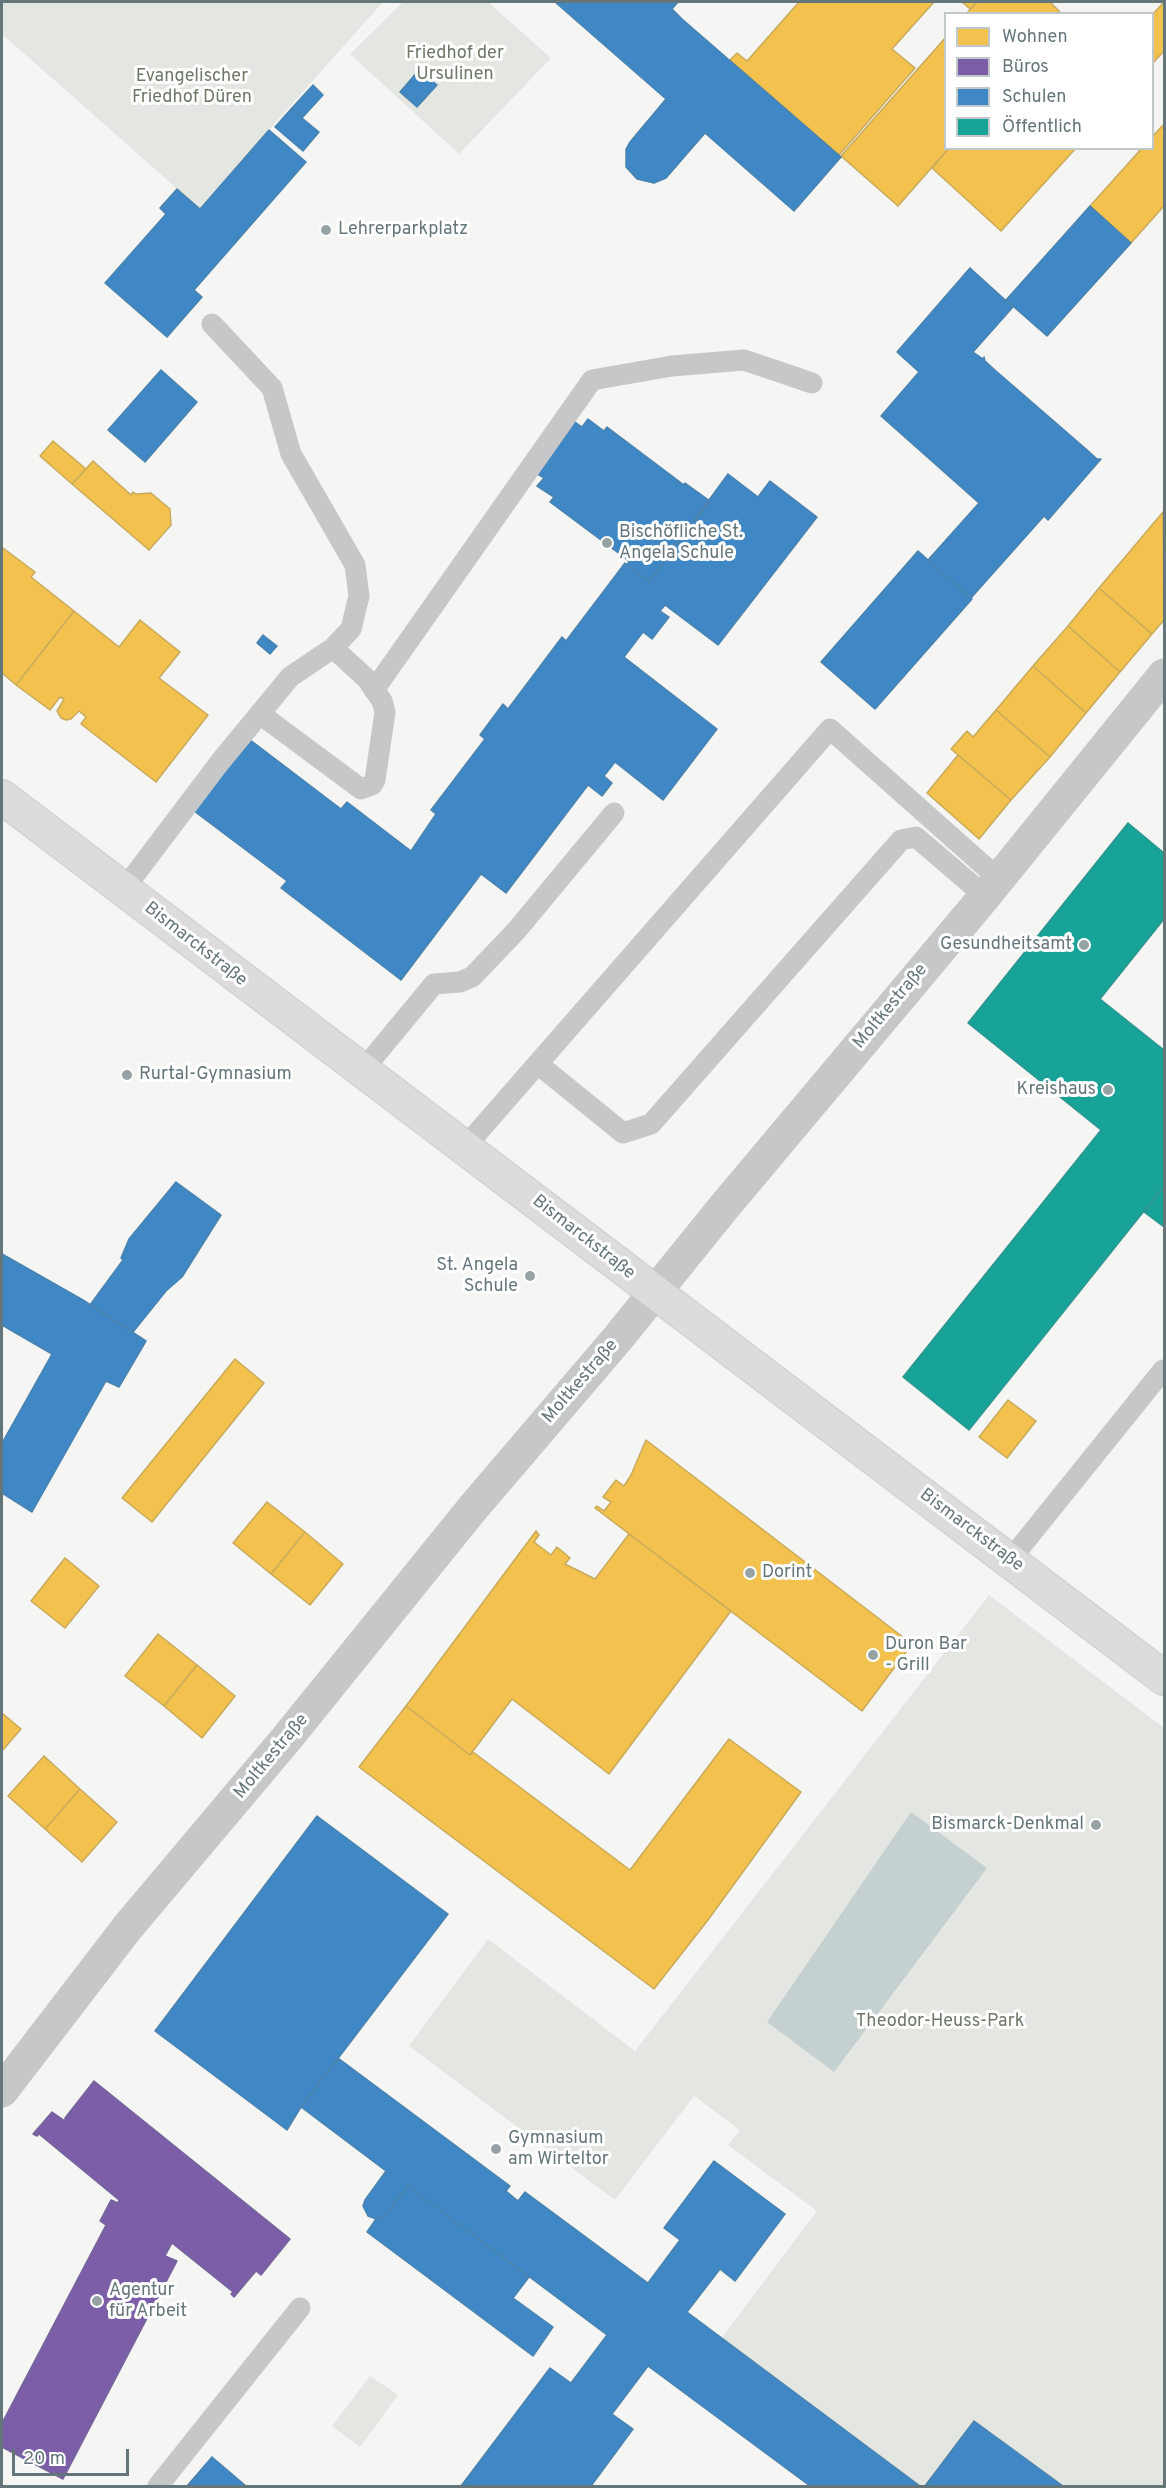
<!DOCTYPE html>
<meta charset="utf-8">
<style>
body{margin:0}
#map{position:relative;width:1166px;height:2488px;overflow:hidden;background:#f5f5f4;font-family:Overpass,sans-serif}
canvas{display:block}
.frame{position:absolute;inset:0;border:3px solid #65767a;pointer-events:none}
.legend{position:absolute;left:944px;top:12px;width:210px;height:138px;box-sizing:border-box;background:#fff;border:2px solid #c1c8ca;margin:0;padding:8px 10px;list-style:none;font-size:18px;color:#65767a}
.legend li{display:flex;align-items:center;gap:12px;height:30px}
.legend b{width:30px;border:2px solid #c1c8ca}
.scale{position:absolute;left:12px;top:2449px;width:117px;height:27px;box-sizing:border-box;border:3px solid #65767a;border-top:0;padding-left:8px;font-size:18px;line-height:21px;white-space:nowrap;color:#65767a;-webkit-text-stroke:4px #fff;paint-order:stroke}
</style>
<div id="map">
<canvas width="1166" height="2488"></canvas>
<div class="frame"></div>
<ul class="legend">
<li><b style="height:16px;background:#f2c14e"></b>Wohnen</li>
<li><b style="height:16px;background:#7b5ea7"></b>Büros</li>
<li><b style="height:16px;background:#3f88c5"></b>Schulen</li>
<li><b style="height:16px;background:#17a398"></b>Öffentlich</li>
</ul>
<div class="scale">20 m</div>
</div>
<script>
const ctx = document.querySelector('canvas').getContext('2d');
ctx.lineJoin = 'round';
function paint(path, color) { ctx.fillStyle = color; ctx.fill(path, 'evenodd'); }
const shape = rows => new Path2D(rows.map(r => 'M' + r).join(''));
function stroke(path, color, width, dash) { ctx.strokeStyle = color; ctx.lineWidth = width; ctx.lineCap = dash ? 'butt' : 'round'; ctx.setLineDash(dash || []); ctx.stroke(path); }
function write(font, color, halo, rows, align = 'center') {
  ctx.font = font + ' Overpass,sans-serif'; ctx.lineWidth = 6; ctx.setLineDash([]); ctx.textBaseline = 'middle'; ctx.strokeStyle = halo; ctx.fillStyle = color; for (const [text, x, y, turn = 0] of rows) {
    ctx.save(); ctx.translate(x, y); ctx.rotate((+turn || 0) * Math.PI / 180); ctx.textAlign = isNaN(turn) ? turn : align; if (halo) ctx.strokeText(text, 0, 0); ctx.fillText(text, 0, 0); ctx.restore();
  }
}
paint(shape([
 [2,2,383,2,199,208,2,34],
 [403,2,488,2,551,58,459,154,350,54],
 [989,1595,1164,1728,1164,2486,1063,2486,974,2421,925,2486,920,2486,721,2339,817,2211,728,2145,740,2130,694,2096,615,2200,409,2046,488,1939,635,2051],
 [370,2376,398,2395,360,2447,332,2426]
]), '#e4e6e2');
paint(shape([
 [911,1812,987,1868,834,2072,767,2022]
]), '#c5d1d0');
const homes = shape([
 [799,2,934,2,892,49,915,68,839,155,730,60,737,53,747,61,799,2],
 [962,2,977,2,970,9,962,2],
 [977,2,1050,2,1062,14,966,14,977,2],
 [1164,2,1164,51,1152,64,1152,15,1164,2],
 [946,37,946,148,949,148,898,206,841,156,946,37],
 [1164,124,1164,206,1131,243,1090,206,1142,148,1152,148,1152,137,1164,124],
 [949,148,1076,148,1001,231,932,168,949,148],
 [53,441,86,469,72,484,40,456,53,441],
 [93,461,131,495,133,492,136,494,151,493,170,509,171,525,149,550,72,484,93,461],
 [1163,512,1164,620,1152,634,1099,588,1163,512],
 [3,548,35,572,31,577,74,611,16,685,2,673,2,551,3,548],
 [1099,588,1152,634,1120,672,1068,626,1099,588],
 [74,611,119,647,140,620,180,652,159,678,208,715,156,782,81,724,86,717,79,711,71,719,66,720,61,718,57,711,64,699,60,697,50,710,16,685,74,611],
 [1068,626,1120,672,1086,713,1033,666,1068,626],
 [1033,666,1086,713,1050,757,996,710,1033,666],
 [996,710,1050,757,1011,800,951,749,967,731,973,737,996,710],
 [958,755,1011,800,979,839,927,793,958,755],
 [235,1359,264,1383,152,1522,122,1498,235,1359],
 [1008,1400,1036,1421,1007,1458,979,1437,1008,1400],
 [646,1440,912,1644,862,1711,595,1508,597,1506,604,1511,611,1502,603,1497,616,1480,624,1486,631,1475,646,1440],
 [267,1502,305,1532,271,1574,233,1543,267,1502],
 [536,1531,539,1535,534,1542,551,1555,557,1547,570,1558,565,1564,595,1579,629,1534,731,1611,609,1774,512,1699,470,1755,406,1706,536,1531],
 [305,1532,343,1564,310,1605,271,1574,305,1532],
 [65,1558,99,1586,65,1628,31,1601,65,1558],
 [158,1634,197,1665,164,1706,125,1676,158,1634],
 [197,1665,235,1696,202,1738,164,1706,197,1665],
 [406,1706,470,1755,473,1752,630,1870,729,1739,801,1792,708,1920,654,1989,359,1767,406,1706],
 [2,1713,21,1729,2,1751,2,1713],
 [44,1756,80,1789,45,1829,8,1796,44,1756],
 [80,1789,117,1822,82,1862,45,1829,80,1789]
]);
paint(homes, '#f2c14e');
stroke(homes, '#c8aa5b', 1.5);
const offices = shape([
 [94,2081,290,2239,261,2275,256,2271,234,2297,231,2294,233,2292,172,2243,165,2256,177,2261,63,2479,2,2447,2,2423,106,2225,100,2221,111,2200,118,2203,119,2200,39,2134,37,2136,33,2134,52,2112,65,2121,65,2118,94,2081]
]);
paint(offices, '#7b5ea7');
stroke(offices, '#74659a', 1.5);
const schools = shape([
 [555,2,678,2,672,9,682,19,841,157,794,211,705,133,666,178,654,183,637,179,626,167,626,149,630,142,666,99,555,2],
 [419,70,437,85,417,107,400,92,419,70],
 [313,85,323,95,302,118,291,109,313,85],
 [291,109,319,132,303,151,275,127,291,109],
 [269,130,306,162,194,290,202,297,167,337,105,283,166,214,160,208,177,189,200,209,269,130],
 [1090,206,1131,243,1047,336,1006,300,1090,206],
 [970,268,1013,307,973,352,983,359,984,357,985,361,996,371,1086,449,1097,459,1101,459,1048,520,1044,516,971,598,928,560,979,503,881,416,919,372,897,352,970,268],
 [161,370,197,402,145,462,108,430,161,370],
 [588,419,604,431,607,427,684,485,685,483,710,501,649,582,627,565,629,561,550,502,554,497,537,486,544,478,536,473,575,422,582,427,588,419],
 [728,474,758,497,770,481,817,517,718,645,665,605,660,611,669,617,652,639,643,632,624,657,717,729,663,800,615,762,604,776,612,783,602,796,588,785,506,893,481,874,401,980,281,888,287,881,194,811,249,739,341,809,347,802,411,851,436,814,431,810,485,739,480,735,503,704,508,709,562,637,566,641,625,563,649,582,728,474],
 [918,551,972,599,875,709,821,662,918,551],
 [263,635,277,646,270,654,257,643,263,635],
 [176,1182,221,1215,182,1277,166,1291,133,1332,90,1305,123,1260,121,1258,129,1239,176,1182],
 [2,1254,83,1300,146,1341,119,1387,106,1381,32,1512,2,1493,2,1443,52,1354,2,1325,2,1254],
 [317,1816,448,1914,301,2107,287,2130,155,2031,317,1816],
 [338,2058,510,2186,506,2191,518,2201,525,2192,648,2283,680,2240,664,2228,714,2161,785,2214,735,2281,720,2269,687,2312,920,2486,810,2486,648,2366,612,2414,633,2429,591,2486,461,2486,550,2368,571,2383,607,2335,408,2186,384,2216,376,2219,368,2216,363,2206,365,2200,386,2171,301,2107,338,2058],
 [408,2186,529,2277,513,2298,553,2327,533,2356,367,2232,376,2219,386,2214,408,2186],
 [974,2421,1063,2486,925,2486,974,2421],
 [212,2457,246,2486,187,2486,212,2457]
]);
paint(schools, '#3f88c5');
stroke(schools, '#4a83ae', 1.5);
const public = shape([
 [1128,823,1164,853,1164,919,1100,999,1164,1050,1164,1186,969,1430,903,1377,1101,1130,968,1023,1128,823],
 [1164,1186,1164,1227,1144,1212,1164,1186]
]);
paint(public, '#17a398');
stroke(public, '#2e968f', 1.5);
const primary = shape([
 [2,797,1164,1678]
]);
stroke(primary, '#d0d1d1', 36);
stroke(shape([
 [374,690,592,380,672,366,744,360,812,383],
 [260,714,361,789,372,785,375,780,385,712,382,701,367,679,333,648],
 [124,889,220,762,290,677,333,648,351,629,359,596,355,565,291,454,272,388,212,324],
 [538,1064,623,1133,651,1124,901,840,916,837,985,896],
 [362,1071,434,984,460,982,472,977,516,931,614,813],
 [464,1148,830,729,999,879],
 [1010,1560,1163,1370],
 [158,2486,300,2308]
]), '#c5c7c8', 21);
stroke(shape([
 [2,2091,127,1928,287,1738,472,1509,618,1338,724,1207,985,896,1164,675]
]), '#c5c7c8', 33);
stroke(primary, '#dcdcdd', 33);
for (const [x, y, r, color] of [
 [326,230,6,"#97a2a5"],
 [607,543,6,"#97a2a5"],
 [1084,945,6,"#97a2a5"],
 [127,1075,6,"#97a2a5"],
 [1108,1090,6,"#97a2a5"],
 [530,1276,6,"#97a2a5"],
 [750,1573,6,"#97a2a5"],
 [873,1655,6,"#97a2a5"],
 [1096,1825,6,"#97a2a5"],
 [496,2149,6,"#97a2a5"],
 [97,2301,6,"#97a2a5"]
]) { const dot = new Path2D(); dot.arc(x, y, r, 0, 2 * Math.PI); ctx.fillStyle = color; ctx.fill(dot); stroke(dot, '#fff', 2); }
write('18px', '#6e7867', '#fff', [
 ["Friedhof der",455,54],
 ["Ursulinen",455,75],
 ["Evangelischer",192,77],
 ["Friedhof Düren",192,98],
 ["Theodor-Heuss-Park",940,2022]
]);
write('18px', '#65767a', '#fff', [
 ["Lehrerparkplatz",338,230],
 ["Bischöfliche St.",619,533],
 ["Angela Schule",619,554],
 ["Gesundheitsamt",1072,945,"right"],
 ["Rurtal-Gymnasium",139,1075],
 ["Kreishaus",1096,1090,"right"],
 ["St. Angela",518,1266,"right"],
 ["Schule",518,1287,"right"],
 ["Dorint",762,1573],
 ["Duron Bar",885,1645],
 ["- Grill",885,1666],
 ["Bismarck-Denkmal",1084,1825,"right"],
 ["Gymnasium",508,2139],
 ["am Wirteltor",508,2160],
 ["Agentur",109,2291],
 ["für Arbeit",109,2312]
], 'left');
write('18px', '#65767a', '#fff', [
 ["Bismarckstraße",195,945,38],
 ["Moltkestraße",891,1007,-50],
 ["Bismarckstraße",583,1238,38],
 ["Moltkestraße",581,1382,-49],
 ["Bismarckstraße",971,1531,37],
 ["Moltkestraße",272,1757,-50]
]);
</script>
